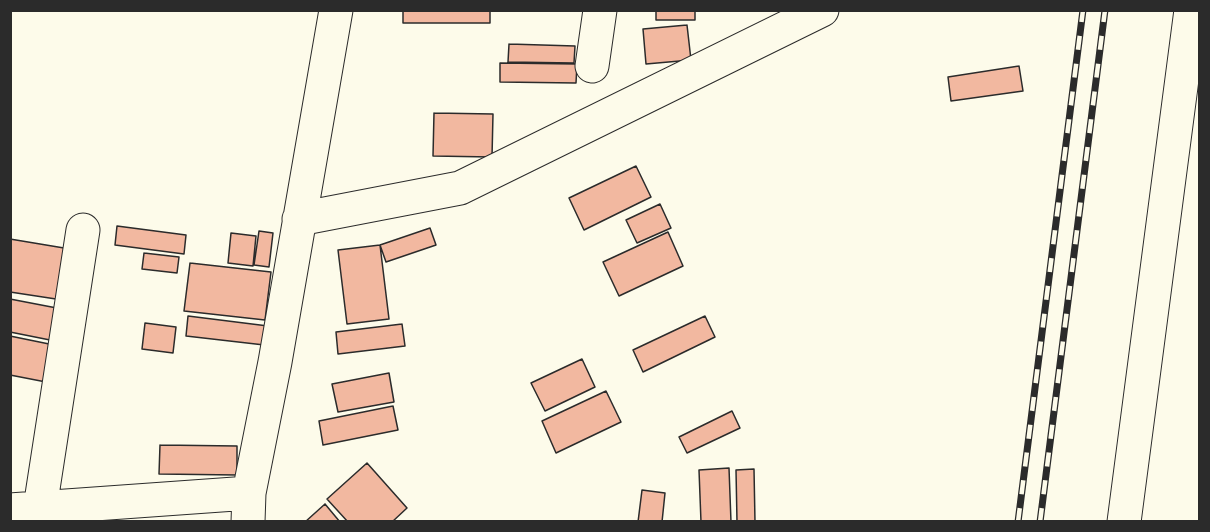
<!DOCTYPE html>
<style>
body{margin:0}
#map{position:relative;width:1210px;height:532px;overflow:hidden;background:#fdfbea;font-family:Roboto,sans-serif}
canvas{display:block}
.frame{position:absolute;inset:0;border:12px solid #2b2b2b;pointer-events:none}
</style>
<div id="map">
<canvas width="1210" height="532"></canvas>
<div class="frame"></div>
</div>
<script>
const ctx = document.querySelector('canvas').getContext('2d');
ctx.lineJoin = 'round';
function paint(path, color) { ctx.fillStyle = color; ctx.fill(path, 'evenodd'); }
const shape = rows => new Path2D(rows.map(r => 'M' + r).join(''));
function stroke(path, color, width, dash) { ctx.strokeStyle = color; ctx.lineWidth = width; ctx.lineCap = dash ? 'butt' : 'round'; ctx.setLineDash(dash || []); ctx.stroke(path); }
const building = shape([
 [403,10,490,10,490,23,403,23,403,10],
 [656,10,695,10,695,20,656,20,656,10],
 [687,25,691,60,646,64,643,29,687,25],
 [509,44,575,46,574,63,508,62,509,44],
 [500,63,577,64,576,83,500,82,500,63],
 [1019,66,1023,91,951,101,948,77,1019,66],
 [434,113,493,114,492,157,433,156,434,113],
 [636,166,651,197,584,230,569,198,636,166],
 [660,204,671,228,637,243,626,220,660,204],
 [117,226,186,235,184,254,115,245,117,226],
 [430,228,436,245,386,262,380,245,430,228],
 [259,231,273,233,269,267,254,265,259,231],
 [668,232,683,266,619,296,603,262,668,232],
 [231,233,256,236,253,266,228,263,231,233],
 [10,239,64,248,56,299,10,292,10,239],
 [380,245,389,319,347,324,338,250,380,245],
 [144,253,179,257,177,273,142,269,144,253],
 [190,263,271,272,265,320,184,311,190,263],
 [10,299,62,309,55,341,10,332,10,299],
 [188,316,276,327,273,346,186,336,188,316],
 [705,316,715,337,643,372,633,350,705,316],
 [145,323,176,327,173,353,142,349,145,323],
 [402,324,405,346,338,354,336,332,402,324],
 [10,336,54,345,46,382,10,375,10,336],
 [582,359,595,387,545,411,531,383,582,359],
 [389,373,394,402,338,412,332,384,389,373],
 [606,391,621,422,556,453,542,421,606,391],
 [393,406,398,430,323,445,319,421,393,406],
 [732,411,740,428,687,453,679,437,732,411],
 [160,445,237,446,237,475,159,474,160,445],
 [367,463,407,508,392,522,348,522,327,499,367,463],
 [729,468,731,522,701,522,699,470,729,468],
 [754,469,755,522,737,522,736,470,754,469],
 [642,490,665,493,662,522,638,522,642,490],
 [325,504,340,522,305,522,325,504]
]);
paint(building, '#f2b8a0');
stroke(building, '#2b2b2b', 1.5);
const minor = shape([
 [592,66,600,10],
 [299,219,460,188,822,10],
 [40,508,83,230],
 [10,510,249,493],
 [248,522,249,493,275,362,336,10],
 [1124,522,1191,10]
]);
stroke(minor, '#2b2b2b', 35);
stroke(minor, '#fdfbea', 33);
const rail = shape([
 [1018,522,1083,10],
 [1040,522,1105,10]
]);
stroke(rail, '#2b2b2b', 7);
stroke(rail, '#fdfbea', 4.5, [14]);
</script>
